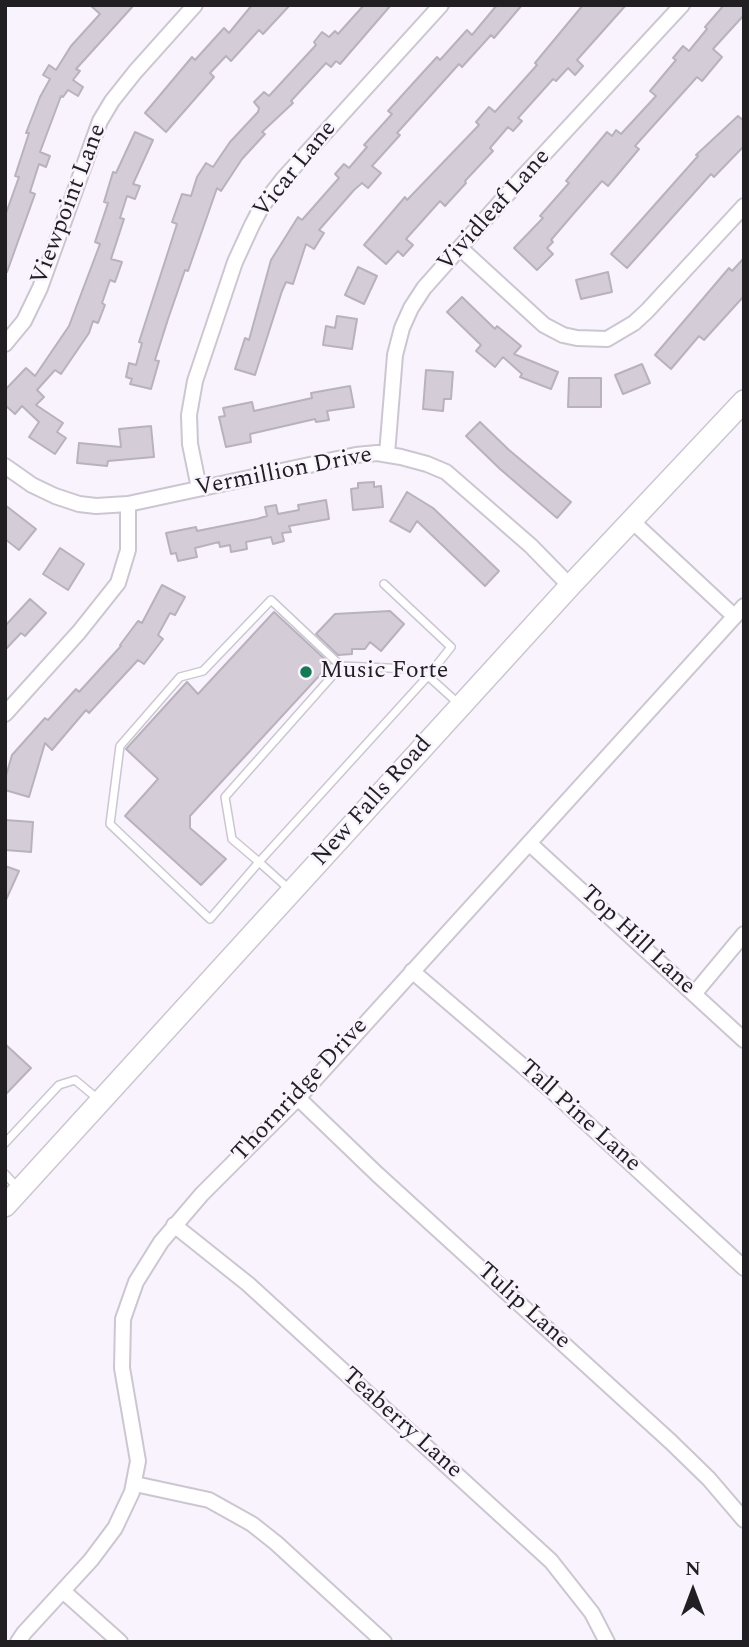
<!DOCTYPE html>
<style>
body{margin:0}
#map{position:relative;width:749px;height:1647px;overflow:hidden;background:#f9f3fe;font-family:Spectral,serif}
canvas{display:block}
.frame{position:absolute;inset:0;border:7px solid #221f23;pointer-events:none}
.north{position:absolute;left:658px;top:1556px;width:70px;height:70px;-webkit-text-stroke:5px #f9f3fe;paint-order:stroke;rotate:0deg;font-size:19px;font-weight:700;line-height:28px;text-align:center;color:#221f23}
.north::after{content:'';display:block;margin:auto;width:24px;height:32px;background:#221f23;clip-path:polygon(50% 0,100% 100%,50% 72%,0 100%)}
</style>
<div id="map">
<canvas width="749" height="1647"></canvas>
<div class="frame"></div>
<div class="north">N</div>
</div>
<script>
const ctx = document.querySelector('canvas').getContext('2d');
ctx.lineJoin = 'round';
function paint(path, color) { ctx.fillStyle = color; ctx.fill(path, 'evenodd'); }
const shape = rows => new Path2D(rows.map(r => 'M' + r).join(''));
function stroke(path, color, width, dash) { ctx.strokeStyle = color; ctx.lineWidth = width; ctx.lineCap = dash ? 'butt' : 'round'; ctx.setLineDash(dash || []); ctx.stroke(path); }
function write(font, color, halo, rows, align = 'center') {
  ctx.font = font + ' Spectral,serif'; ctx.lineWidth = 5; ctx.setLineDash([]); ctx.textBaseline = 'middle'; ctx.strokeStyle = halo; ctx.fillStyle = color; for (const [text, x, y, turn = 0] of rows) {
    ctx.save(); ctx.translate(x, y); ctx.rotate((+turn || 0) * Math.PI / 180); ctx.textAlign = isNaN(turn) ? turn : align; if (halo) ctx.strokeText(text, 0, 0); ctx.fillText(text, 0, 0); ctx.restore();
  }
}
const building = shape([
 [90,5,134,5,76,69,80,71,73,80,83,87,78,96,68,90,63,97,61,96,40,152,50,156,46,167,39,164,30,192,35,194,7,272,5,272,5,216,19,177,15,176,29,133,26,133,40,97,50,79,43,75,49,65,56,70,71,46,100,14,90,5],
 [252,5,290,5,263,34,259,30,231,61,226,56,210,73,214,77,166,132,145,113,192,57,195,60,224,28,229,33,252,5],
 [364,5,391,5,340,64,336,61,331,67,326,63,291,101,293,103,262,132,265,134,242,159,221,191,217,188,188,271,185,270,168,319,155,360,159,361,151,389,130,384,132,379,126,377,129,363,136,365,142,343,139,342,177,224,172,222,182,194,191,196,197,177,206,163,213,167,230,142,258,112,259,108,254,102,264,92,269,96,316,45,314,42,322,32,329,37,335,31,338,34,364,5],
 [497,5,522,5,494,38,491,35,462,67,459,64,397,133,400,135,372,166,381,173,368,188,362,183,354,190,319,230,324,233,314,249,306,244,293,284,286,282,282,291,255,375,235,369,245,338,249,340,271,260,298,217,302,220,339,178,335,174,344,164,349,168,367,147,364,145,392,114,388,111,416,80,437,57,440,60,467,30,472,35,497,5],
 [583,5,626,5,577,60,583,66,575,75,568,68,556,81,553,79,518,118,522,121,513,131,508,127,490,148,493,151,465,181,466,183,445,206,440,201,406,239,413,245,403,256,398,251,386,264,364,245,405,197,407,200,479,125,476,122,489,107,495,112,537,65,535,63,583,5],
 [724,5,744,5,744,15,713,49,722,57,702,81,697,77,635,146,639,149,608,186,602,181,575,212,551,240,553,242,547,248,553,254,537,270,514,248,543,218,540,216,569,183,566,181,607,132,612,136,616,130,621,134,656,96,650,91,676,60,673,58,683,46,689,51,707,29,705,27,724,5],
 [738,116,744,121,744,146,714,177,711,174,627,268,611,254,698,156,696,155,738,116],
 [135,132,153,140,133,184,140,186,135,199,127,196,120,218,124,219,111,259,122,262,115,282,110,280,102,303,105,305,98,323,93,321,89,333,61,374,55,370,37,390,44,397,36,405,63,423,57,432,66,438,55,454,29,437,39,422,22,406,15,414,5,405,5,390,26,368,35,376,69,326,100,244,95,242,108,203,104,202,113,172,116,173,135,132],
 [744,258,744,296,704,340,699,336,671,369,655,355,729,268,732,271,744,258],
 [358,267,377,276,364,304,345,295,358,267],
 [608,272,612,292,581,299,576,280,608,272],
 [462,297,495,329,497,326,521,346,514,354,558,372,551,389,520,377,522,374,503,357,495,367,476,351,481,345,447,312,462,297],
 [337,316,357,319,352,349,323,345,326,326,335,328,337,316],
 [642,364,650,383,623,394,615,375,642,364],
 [426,370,453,372,451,399,444,399,443,411,423,409,426,370],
 [569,378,601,378,601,407,568,407,569,378],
 [350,386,354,407,327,411,329,420,316,422,315,419,250,434,251,442,226,447,219,417,225,416,223,408,252,402,254,411,312,398,311,393,350,386],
 [480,422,509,450,571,502,557,518,500,469,466,436,480,422],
 [151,426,154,457,108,461,107,466,77,463,79,443,121,447,119,429,151,426],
 [374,482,374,487,381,486,383,507,353,510,351,489,358,488,358,483,374,482],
 [407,492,433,508,499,571,485,586,417,521,410,532,390,521,407,492],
 [326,500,329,519,289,526,291,532,282,533,284,541,273,544,271,537,246,542,247,549,231,552,230,545,220,547,219,542,195,548,197,557,178,561,176,553,171,554,166,533,196,527,197,531,257,519,267,516,265,507,276,505,278,514,299,510,298,505,326,500],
 [5,505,36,529,19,550,5,539,5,505],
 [60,548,84,564,68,590,43,574,60,548],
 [162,585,185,597,175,615,170,613,158,635,163,639,144,664,138,660,89,713,86,710,52,750,45,743,29,797,5,790,5,779,12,755,45,718,48,720,76,689,79,692,121,646,120,645,138,621,142,623,162,585],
 [30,599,46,613,25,636,21,633,5,650,5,626,30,599],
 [390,611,404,624,381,651,370,642,365,649,352,649,352,654,338,655,316,634,335,614,390,611],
 [274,612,330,664,190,816,190,828,226,859,201,885,125,816,158,779,126,749,187,682,198,694,274,612],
 [5,820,33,822,31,852,5,850,5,820],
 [5,866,19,871,5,902,5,866],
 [5,1044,31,1068,5,1095,5,1044]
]);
paint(building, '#d4cdd8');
stroke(building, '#b8b2bd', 2);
const service = shape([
 [384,584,451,647,428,676,460,705],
 [289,889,259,862,428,676,411,669,341,666,225,797,232,839,259,862,210,919,110,824,120,746,180,677,203,671,271,600,341,666],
 [5,1143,59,1085,75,1080,98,1099],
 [5,1174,19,1189]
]);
const minor = shape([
 [460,248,544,325,563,335,577,338,607,339,634,323,647,311,744,206],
 [5,344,24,321,40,288,100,121,112,101,135,72,195,5],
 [387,454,395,355,402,328,411,308,424,288,520,180,682,5],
 [5,466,32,485,55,496,79,504,96,506,128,504,356,455,377,453,401,457,427,464,446,472,531,546,570,586],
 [199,488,190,444,189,415,195,381,235,262,252,225,262,206,283,179,441,5],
 [631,520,734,616],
 [5,714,79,632,118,583,128,550,128,504],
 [529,843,744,1040],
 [412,971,552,1091,744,1268],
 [694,994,744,934],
 [298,1098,377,1174,671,1442,709,1479,744,1520],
 [174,1225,248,1284,551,1561,592,1613,607,1642],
 [135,1484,209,1500,252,1524,276,1543,384,1642],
 [63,1591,120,1642],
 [18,1642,24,1633,91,1560,115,1528,132,1492,138,1461,122,1368,123,1319,136,1282,161,1242,202,1194,298,1098,744,606]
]);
const secondary = shape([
 [5,1206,570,586,744,401]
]);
stroke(service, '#ccc6d1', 10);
stroke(minor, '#ccc6d1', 18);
stroke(secondary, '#ccc6d1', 24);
stroke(service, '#fff', 7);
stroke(minor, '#fff', 14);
stroke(secondary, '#fff', 21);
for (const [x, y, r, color] of [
 [306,672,7,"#157a53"]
]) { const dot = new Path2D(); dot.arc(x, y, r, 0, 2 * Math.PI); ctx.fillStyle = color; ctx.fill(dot); stroke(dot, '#f9f3fe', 2.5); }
write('24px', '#221f23', '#f9f3fe', [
 ["Vicar Lane",296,170,-51],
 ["Viewpoint Lane",70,205,-69],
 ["Vividleaf Lane",495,211,-48],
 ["Vermillion Drive",284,473,-11],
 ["New Falls Road",373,802,-48],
 ["Top Hill Lane",637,941,43],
 ["Thornridge Drive",301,1091,-47],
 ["Tall Pine Lane",579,1117,42],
 ["Tulip Lane",523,1307,42],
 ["Teaberry Lane",401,1424,42]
]);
write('24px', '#221f23', '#f9f3fe', [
 ["Music Forte",320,672]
], 'left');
</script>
